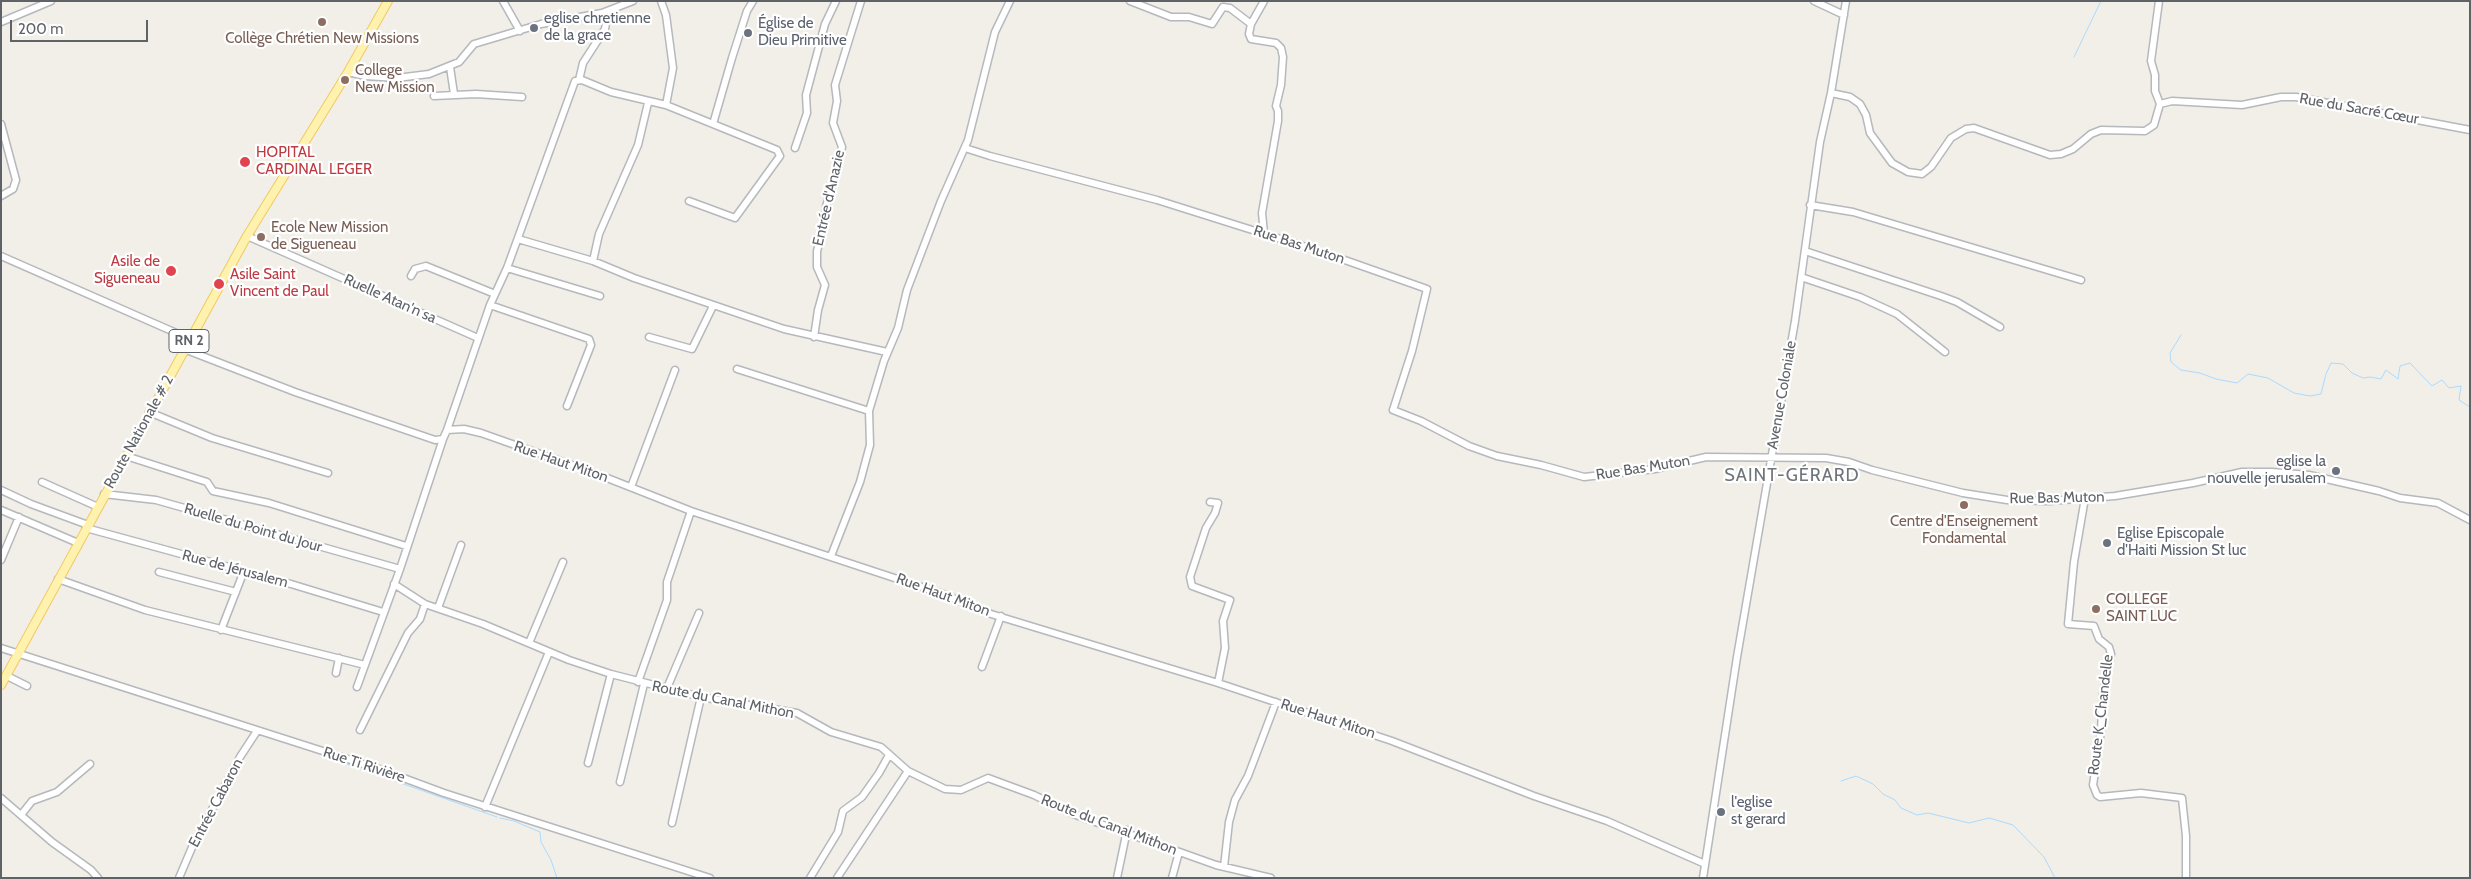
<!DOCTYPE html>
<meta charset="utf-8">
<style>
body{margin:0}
#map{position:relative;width:2471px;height:879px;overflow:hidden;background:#f1efe8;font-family:Cabin,sans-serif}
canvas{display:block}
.frame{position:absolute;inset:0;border:2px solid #5f6368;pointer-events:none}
.scale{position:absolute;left:10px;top:20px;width:138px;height:22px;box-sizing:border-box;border:2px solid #5f6368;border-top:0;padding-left:6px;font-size:15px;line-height:18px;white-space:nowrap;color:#5f6368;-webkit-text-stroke:4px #fff;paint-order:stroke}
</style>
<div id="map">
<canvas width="2471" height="879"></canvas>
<div class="frame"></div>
<div class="scale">200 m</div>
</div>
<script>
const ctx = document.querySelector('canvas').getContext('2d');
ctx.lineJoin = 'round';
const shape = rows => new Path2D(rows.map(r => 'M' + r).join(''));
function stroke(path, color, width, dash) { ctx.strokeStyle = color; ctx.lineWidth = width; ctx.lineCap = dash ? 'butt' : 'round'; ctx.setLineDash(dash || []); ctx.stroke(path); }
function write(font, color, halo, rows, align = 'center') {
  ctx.font = font + ' Cabin,sans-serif'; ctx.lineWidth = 4.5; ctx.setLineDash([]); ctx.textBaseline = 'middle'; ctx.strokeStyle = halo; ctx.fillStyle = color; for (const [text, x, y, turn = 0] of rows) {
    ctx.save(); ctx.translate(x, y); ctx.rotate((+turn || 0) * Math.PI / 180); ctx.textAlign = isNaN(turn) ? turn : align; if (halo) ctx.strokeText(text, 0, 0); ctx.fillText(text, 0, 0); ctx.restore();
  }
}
stroke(shape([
 [2074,57,2101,1],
 [2181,335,2170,353,2171,362,2181,370,2200,373,2216,379,2237,383,2248,374,2268,378,2294,393,2310,396,2321,394,2326,374,2331,363,2343,364,2352,373,2363,378,2370,377,2381,379,2386,370,2398,379,2400,366,2410,363,2432,386,2442,380,2449,388,2461,386,2459,400,2470,407],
 [344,763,497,817],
 [1841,781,1856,776,1873,784,1883,794,1895,800,1901,808,1917,815,1928,813,1969,823,1989,818,2013,825,2044,857,2055,878],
 [500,818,514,821,540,832,541,842,551,860,557,878]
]), '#aadaff', 1);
const minor = shape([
 [503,1,520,31],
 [661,1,666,15,673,68,666,105,777,150,780,156,735,218,689,201],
 [1130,1,1171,17,1189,17,1212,24,1223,7,1230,8,1251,24],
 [1814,1,1844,15],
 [2159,1,2151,61,2155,75,2155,91,2160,104],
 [1,22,51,1],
 [450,67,454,94],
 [348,72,365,76,397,78,429,74,459,62,474,44,541,24,602,13,633,1],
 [579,80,583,63,605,29,606,23,602,13],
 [1831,93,1850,97,1860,104,1866,115,1870,133,1892,163,1908,172,1922,174,1931,167,1951,138,1966,129,1974,128,2050,155,2061,154,2073,149,2091,134,2101,130,2145,131,2154,125,2160,104,2172,101,2242,105,2281,97,2296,97,2470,130],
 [434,96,476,94,522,97],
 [1,124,16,180,13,189,1,196],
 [713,124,732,58,747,11,753,1],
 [795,148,807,113,806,95,825,24,836,1],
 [965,148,990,156,1157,200,1322,252,1427,289,1412,351,1393,410,1421,421,1469,446,1497,456,1541,465,1584,477,1655,469,1706,457,1826,458,1849,462,1872,470,1963,493,2007,500,2049,501,2115,496,2193,483,2242,472,2272,472,2309,475,2379,491,2400,498,2438,503,2470,520],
 [1810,205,1853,212,2081,280],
 [1264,233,1262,213,1278,121,1278,111,1276,106,1281,85,1283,57,1281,48,1276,43,1251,39,1249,34,1251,24,1264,1],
 [247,236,478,338],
 [518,239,593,261,634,278,784,329,887,352],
 [1805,251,1941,296,1957,302,2000,327],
 [1,256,190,339],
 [593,261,599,234,638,145,648,103],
 [507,268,600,296],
 [411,276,415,269,426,266,495,294],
 [1801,277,1860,297,1897,314,1945,352],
 [490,305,589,339,591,345,567,406],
 [649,337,692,349,713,306],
 [814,337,818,310,825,285,817,267,817,251,824,226,826,207,842,147,833,123,837,101,835,85,861,1],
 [184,349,295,392,435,440,443,439,447,430,464,429,481,433,597,474,691,511,943,594,991,614,1218,683,1392,741,1534,796,1607,821,1705,864],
 [737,369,869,411],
 [149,412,212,438,328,473],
 [447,430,490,305,507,268,575,81,582,80,611,92,666,105],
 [126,456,207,482,213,491,269,503,406,546],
 [42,482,98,507],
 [631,487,675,370],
 [1,490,31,504,88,525],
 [104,494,156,500,400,569],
 [2085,498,2074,562,2068,624,2094,626,2099,639,2109,647,2111,654,2103,693,2101,730,2093,785,2097,795,2100,797,2141,793,2182,798,2186,836,2186,878],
 [1210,502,1218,503,1215,513,1206,528,1190,577,1192,586,1230,600,1223,621,1225,648,1218,683],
 [1,510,78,543],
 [86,528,291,584,383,612],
 [831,556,860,482,870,445,869,411,884,361,898,328,907,290,941,201,968,140,995,32,1010,1],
 [1,560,19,517],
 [159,572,236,592],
 [58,579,145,610,365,665],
 [394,584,425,604,483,624,569,660,611,674,701,697,797,713,831,732,881,747,908,771,945,789,961,790,988,778,1034,795,1073,814,1216,865,1271,878],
 [438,608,461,545],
 [221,630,244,571],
 [529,643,563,562],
 [1,648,382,770,444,793,710,878],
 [982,667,1001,616],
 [336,673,339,658],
 [7,676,27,686],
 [638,682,667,600,667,582,691,511],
 [357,687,400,569,443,439],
 [667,688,699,613],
 [360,730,408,633,420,619,425,604],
 [588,763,611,674],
 [620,782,644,684],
 [1,798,52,842,91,870,98,878],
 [485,807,549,652],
 [21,815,32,801,57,792,90,764],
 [672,823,701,697],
 [1224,867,1229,822,1235,800,1248,776,1276,702],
 [179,878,193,845,240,757,257,731],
 [810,878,838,832,843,811,862,797,879,773,889,755],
 [837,878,908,771],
 [1117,878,1127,830],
 [1172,878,1179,852],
 [1703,878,1737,657,1795,321,1820,142,1831,93,1846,1]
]);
const major = shape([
 [1,685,247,236,348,72,388,1]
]);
stroke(minor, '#b5b8bc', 9);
stroke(major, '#f2c960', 10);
stroke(minor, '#fff', 6);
stroke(major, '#fff2af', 8);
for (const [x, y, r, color] of [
 [322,22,5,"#8d6e63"],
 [534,28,5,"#6b7280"],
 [748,33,5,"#6b7280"],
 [345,80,5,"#8d6e63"],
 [245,162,6,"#e0444e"],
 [261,237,5,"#8d6e63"],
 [171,271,6,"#e0444e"],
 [219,284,6,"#e0444e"],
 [2336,471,5,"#6b7280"],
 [1964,505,5,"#8d6e63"],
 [2107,543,5,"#6b7280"],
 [2096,609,5,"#8d6e63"],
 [1721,812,5,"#6b7280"]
]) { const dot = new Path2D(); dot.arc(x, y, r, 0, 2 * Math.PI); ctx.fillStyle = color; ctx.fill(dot); stroke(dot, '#fff', 2); }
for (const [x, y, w] of [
 [189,341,40]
]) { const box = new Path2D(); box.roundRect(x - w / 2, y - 11.5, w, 23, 4); ctx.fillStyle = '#fff'; ctx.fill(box); stroke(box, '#5f6368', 1); }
write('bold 14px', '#5f6368', null, [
 ["RN 2",189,341]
]);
write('15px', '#5b616d', '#fff', [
 ["eglise chretienne",544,19],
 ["de la grace",544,36],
 ["Église de",758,24],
 ["Dieu Primitive",758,41],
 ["eglise la",2326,462,"right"],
 ["nouvelle jerusalem",2326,479,"right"],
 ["Eglise Episcopale",2117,534],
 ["d'Haiti Mission St luc",2117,551],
 ["l'eglise",1731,803],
 ["st gerard",1731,820]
], 'left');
write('15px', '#785e54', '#fff', [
 ["Collège Chrétien New Missions",322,39,"center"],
 ["College",355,71],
 ["New Mission",355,88],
 ["Ecole New Mission",271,228],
 ["de Sigueneau",271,245],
 ["Centre d'Enseignement",1964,522,"center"],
 ["Fondamental",1964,539,"center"],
 ["COLLEGE",2106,600],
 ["SAINT LUC",2106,617]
], 'left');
write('15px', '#5f6368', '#fff', [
 ["Rue du Sacré Cœur",2359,109,10],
 ["Entrée d'Anazie",829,198,-77],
 ["Rue Bas Muton",1299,245,18],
 ["Ruelle Atan'n sa",390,299,24],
 ["Avenue Coloniale",1782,395,-80],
 ["Route Nationale # 2",139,432,-61],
 ["Rue Haut Miton",561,462,19],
 ["Rue Bas Muton",1643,468,-9],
 ["Rue Bas Muton",2057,498,-1],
 ["Ruelle du Point du Jour",253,528,16],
 ["Rue de Jérusalem",235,569,15],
 ["Rue Haut Miton",943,595,20],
 ["Route du Canal Mithon",723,700,11],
 ["Route K_Chandelle",2101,715,-83],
 ["Rue Haut Miton",1328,719,18],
 ["Rue Ti Rivière",364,765,18],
 ["Entrée Cabaron",216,803,-62],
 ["Route du Canal Mithon",1109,825,21]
]);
write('15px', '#be3a42', '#fff', [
 ["HOPITAL",256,153],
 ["CARDINAL LEGER",256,170],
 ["Asile de",160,262,"right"],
 ["Sigueneau",160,279,"right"],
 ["Asile Saint",230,275],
 ["Vincent de Paul",230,292]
], 'left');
ctx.letterSpacing = '1px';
write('18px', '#70757a', '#fff', [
 ["SAINT-GÉRARD",1792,476]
]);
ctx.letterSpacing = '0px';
</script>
